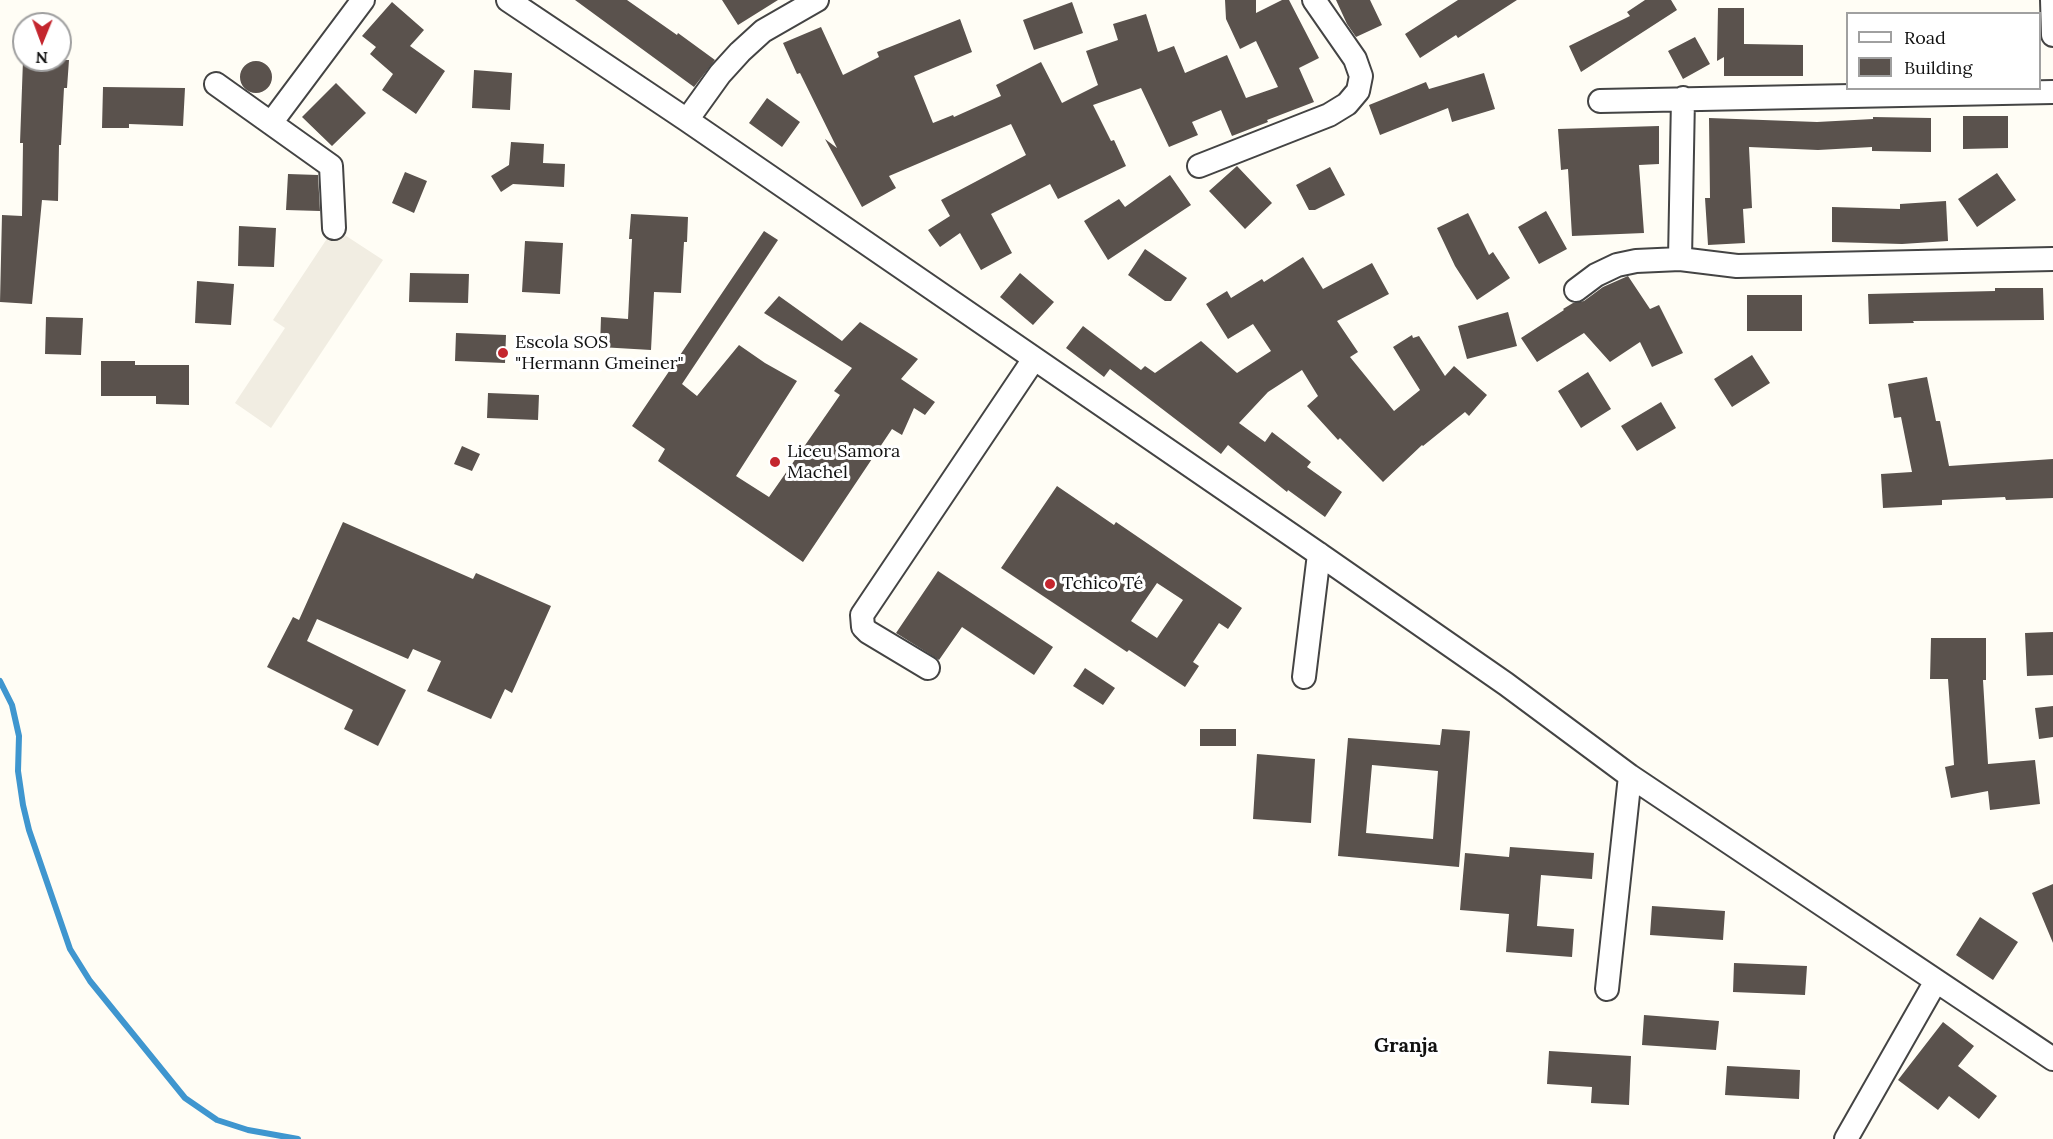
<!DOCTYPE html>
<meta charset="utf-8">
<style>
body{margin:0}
#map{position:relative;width:2053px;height:1139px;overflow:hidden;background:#fffdf5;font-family:Lora,serif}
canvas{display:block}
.legend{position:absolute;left:1846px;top:12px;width:195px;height:78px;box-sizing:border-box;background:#fff;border:2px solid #a0a0a0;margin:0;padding:8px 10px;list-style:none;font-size:18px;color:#111}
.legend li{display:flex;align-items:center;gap:12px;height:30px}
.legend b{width:30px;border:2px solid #a0a0a0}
.north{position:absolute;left:12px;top:12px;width:60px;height:60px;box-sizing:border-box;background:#fff;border:2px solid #a0a0a0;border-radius:50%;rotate:181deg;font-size:16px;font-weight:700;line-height:24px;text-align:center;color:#111}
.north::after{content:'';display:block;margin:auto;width:21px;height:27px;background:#c4262e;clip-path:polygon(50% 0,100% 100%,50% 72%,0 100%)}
</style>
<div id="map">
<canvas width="2053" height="1139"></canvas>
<ul class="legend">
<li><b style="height:8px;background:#fff"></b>Road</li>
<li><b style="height:16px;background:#5a524d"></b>Building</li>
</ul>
<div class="north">N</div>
</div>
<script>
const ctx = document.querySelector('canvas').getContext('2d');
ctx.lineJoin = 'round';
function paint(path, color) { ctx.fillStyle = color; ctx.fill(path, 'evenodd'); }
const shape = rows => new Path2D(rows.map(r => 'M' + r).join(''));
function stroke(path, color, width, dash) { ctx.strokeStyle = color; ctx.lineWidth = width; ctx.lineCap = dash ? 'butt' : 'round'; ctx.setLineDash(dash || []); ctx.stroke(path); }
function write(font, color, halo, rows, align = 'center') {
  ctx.font = font + ' Lora,serif'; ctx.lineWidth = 6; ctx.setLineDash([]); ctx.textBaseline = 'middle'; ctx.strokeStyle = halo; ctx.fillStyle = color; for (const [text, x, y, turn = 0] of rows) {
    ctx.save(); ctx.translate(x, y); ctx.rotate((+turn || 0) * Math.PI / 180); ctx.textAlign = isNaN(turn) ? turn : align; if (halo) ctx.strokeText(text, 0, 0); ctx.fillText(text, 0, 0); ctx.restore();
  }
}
paint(shape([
 [334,228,383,260,271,428,235,403,285,328,273,320]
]), '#f1ede2');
stroke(shape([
 [0,681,12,705,19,736,18,771,23,805,29,830,70,949,90,981,185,1098,217,1120,248,1130,298,1139]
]), '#3f96cf', 6);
paint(shape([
 [575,0,627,0,677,35,678,33,715,60,694,87],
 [722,0,778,0,738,25],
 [1225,0,1256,0,1256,13,1282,0,1289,0,1319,58,1299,68,1314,102,1267,120,1268,122,1232,136,1221,110,1192,122,1198,135,1169,147,1141,88,1093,105,1111,141,1114,140,1126,166,1058,199,1050,184,991,214,1012,253,981,270,960,233,940,247,928,230,950,216,941,200,1026,155,1011,124,889,176,896,188,862,207,825,139,837,148,800,73,797,74,783,43,821,27,843,75,879,57,877,52,960,19,972,52,914,76,933,123,953,115,954,117,1001,96,996,85,1041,62,1062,103,1098,85,1086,51,1118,40,1113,24,1146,14,1158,52,1174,46,1185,73,1227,55,1246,98,1278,87,1256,41,1240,49,1226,19],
 [1336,0,1370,0,1382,25,1356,37,1347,24],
 [1458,0,1517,0,1458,38,1456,35,1420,58,1405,34],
 [1645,0,1671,0,1677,10,1581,72,1569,46,1630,16,1627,12],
 [392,2,424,30,410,46,445,71,416,114,382,90,393,74,370,54,376,47,362,36],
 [1072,2,1083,33,1034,50,1023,20],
 [1718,8,1744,8,1744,44,1803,45,1803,76,1724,76,1724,57,1717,61],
 [1695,37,1710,64,1683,79,1668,51],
 [23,60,69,60,67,88,64,88,61,145,59,145,58,201,42,200,32,304,0,302,2,215,22,216,23,143,20,143],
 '240 77a16 16 0 1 1 32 0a16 16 0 1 1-32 0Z',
 [474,70,512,73,510,110,472,108],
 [1484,73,1495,109,1452,122,1448,108,1380,135,1369,105,1426,82,1429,89],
 [336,83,366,113,332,146,302,117],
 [103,87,185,88,183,126,129,124,129,128,102,128],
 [767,98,800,122,782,147,749,123],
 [1963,116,2008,116,2008,148,1963,149],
 [1873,117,1931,118,1931,152,1872,151,1872,147,1818,150,1749,147,1752,208,1743,209,1745,243,1708,245,1705,198,1710,198,1709,118,1817,122,1873,119],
 [1659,126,1659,164,1639,165,1644,233,1572,236,1568,169,1561,170,1558,129],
 [511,142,544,144,543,163,565,164,564,187,513,184,501,192,491,176,509,165],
 [1237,166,1272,203,1245,229,1209,191],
 [1330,167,1345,195,1315,210,1309,210,1296,185],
 [405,172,427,181,414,213,392,203],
 [1997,173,2016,200,1977,227,1958,199],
 [288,174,318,175,320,211,286,210],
 [1170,175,1191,205,1108,260,1084,221,1119,199,1125,207],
 [1946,201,1948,241,1902,244,1832,242,1832,207,1900,209,1900,204],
 [1546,211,1567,249,1539,264,1518,227],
 [1468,213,1489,255,1493,252,1510,278,1477,300,1455,266,1437,228],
 [631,214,688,217,687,242,684,242,681,293,654,292,651,350,600,347,601,317,628,319,632,239,629,239],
 [239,226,276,228,274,267,238,266],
 [764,231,778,240,682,384,697,396,739,345,765,363,797,381,736,476,769,497,840,395,834,391,852,368,764,313,779,296,842,341,860,322,918,359,901,379,935,402,925,415,914,408,902,435,892,429,803,562,658,461,665,449,632,426],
 [525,241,563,243,560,294,522,292],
 [1145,249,1187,278,1171,301,1165,301,1128,275],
 [1303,257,1323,289,1372,263,1389,294,1337,321,1358,352,1350,357,1394,411,1420,390,1393,347,1412,335,1413,338,1419,336,1445,376,1454,366,1487,395,1469,416,1465,412,1423,446,1422,445,1383,482,1340,438,1338,440,1307,406,1318,396,1302,370,1268,392,1239,423,1265,442,1272,432,1311,462,1307,467,1342,492,1325,517,1288,490,1287,492,1228,445,1221,454,1110,369,1104,377,1066,348,1083,326,1141,370,1145,366,1155,373,1201,341,1237,373,1271,351,1253,324,1228,339,1206,304,1227,291,1231,298,1262,279,1264,282],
 [410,273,469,274,468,303,409,302],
 [1020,273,1054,302,1033,325,1000,297],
 [1628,276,1650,309,1659,305,1683,353,1652,367,1640,342,1610,362,1584,333,1537,362,1521,338,1564,310,1563,309,1573,303,1584,301,1603,287],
 [197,281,234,284,231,325,195,323],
 [1995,288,2043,288,2044,320,1913,321,1914,323,1869,324,1868,294,1995,291],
 [1747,295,1802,295,1802,331,1747,331],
 [1508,312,1517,346,1467,359,1458,326],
 [46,317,83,318,81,355,45,354],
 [456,333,506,335,505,363,455,361],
 [1752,355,1770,383,1732,407,1714,379],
 [101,361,135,361,135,365,189,365,189,405,156,404,156,396,101,396],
 [1588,372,1611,409,1581,428,1558,391],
 [1927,377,1936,421,1940,421,1949,466,2053,459,2053,498,2006,500,2005,497,1942,500,1942,505,1883,508,1881,474,1912,472,1901,417,1894,418,1888,384],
 [488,393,539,395,538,420,487,418],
 [1661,402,1676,428,1637,451,1621,426],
 [462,446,480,454,472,471,454,464],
 [1057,486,1114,525,1116,522,1242,608,1228,629,1219,623,1193,662,1199,666,1185,687,1129,650,1127,652,1001,568],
 [1157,583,1183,600,1157,638,1131,621],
 [343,522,473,579,476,573,551,606,512,693,505,689,491,719,427,691,441,661,413,649,408,659,317,619,307,641,406,690,378,746,344,729,353,710,267,667,293,617,299,620],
 [938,571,1053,647,1034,675,962,627,939,660,896,633],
 [2053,632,2053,675,2027,676,2025,633],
 [1931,638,1986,638,1986,680,1983,680,1988,764,2035,760,2040,804,1990,810,1988,791,1951,798,1945,767,1954,765,1948,679,1930,679],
 [1085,668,1115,688,1103,705,1073,686],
 [2053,706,2053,737,2039,739,2035,708],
 [1200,729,1236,729,1236,746,1200,746],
 [1442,729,1470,731,1459,867,1338,856,1348,738,1440,745],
 [1372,765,1438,771,1433,839,1366,833],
 [1257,754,1315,759,1311,823,1253,819],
 [1510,847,1594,853,1592,879,1541,875,1537,926,1574,929,1572,957,1506,952,1509,914,1460,910,1465,853,1509,857],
 [2053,884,2053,943,2032,893],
 [1652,906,1725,911,1723,940,1650,935],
 [1980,917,2018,942,1993,980,1956,955],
 [1734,963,1807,966,1805,995,1733,992],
 [1644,1015,1719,1021,1716,1050,1642,1045],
 [1943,1022,1974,1046,1958,1066,1997,1096,1979,1119,1949,1096,1938,1110,1898,1080],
 [1549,1051,1631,1056,1629,1105,1591,1103,1592,1087,1547,1084],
 [1727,1066,1800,1070,1799,1099,1725,1095]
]), '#5a524d');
const minor = shape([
 [508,0,687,120,1319,554,1506,684,1630,776,2053,1059],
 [2052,0,2053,35],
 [216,84,331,166,334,228],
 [1600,101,2053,92],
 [687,120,720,74,740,52,763,31,817,0],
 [271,123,363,0],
 [1199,166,1329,115,1347,104,1358,91,1361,76,1355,59,1314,0],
 [1680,259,1683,98],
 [1576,290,1596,275,1617,265,1636,261,1680,259,1737,266,2053,259],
 [928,668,868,632,863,627,862,615,1034,359],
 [1304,677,1319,554],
 [1607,989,1630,776],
 [1846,1139,1936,981]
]);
stroke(minor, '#444', 26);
stroke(minor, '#fff', 22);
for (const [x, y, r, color] of [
 [503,353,6,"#c4262e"],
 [775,462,6,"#c4262e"],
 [1050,584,6,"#c4262e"]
]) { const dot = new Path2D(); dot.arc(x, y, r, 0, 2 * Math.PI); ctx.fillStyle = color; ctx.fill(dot); stroke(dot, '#fff', 2); }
write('18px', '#111', '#fff', [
 ["Escola SOS",515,343],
 ["\"Hermann Gmeiner\"",515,364],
 ["Liceu Samora",787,452],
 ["Machel",787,473],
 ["Tchico Té",1062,584]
], 'left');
write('bold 20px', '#111', '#fff', [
 ["Granja",1406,1046]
]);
</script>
